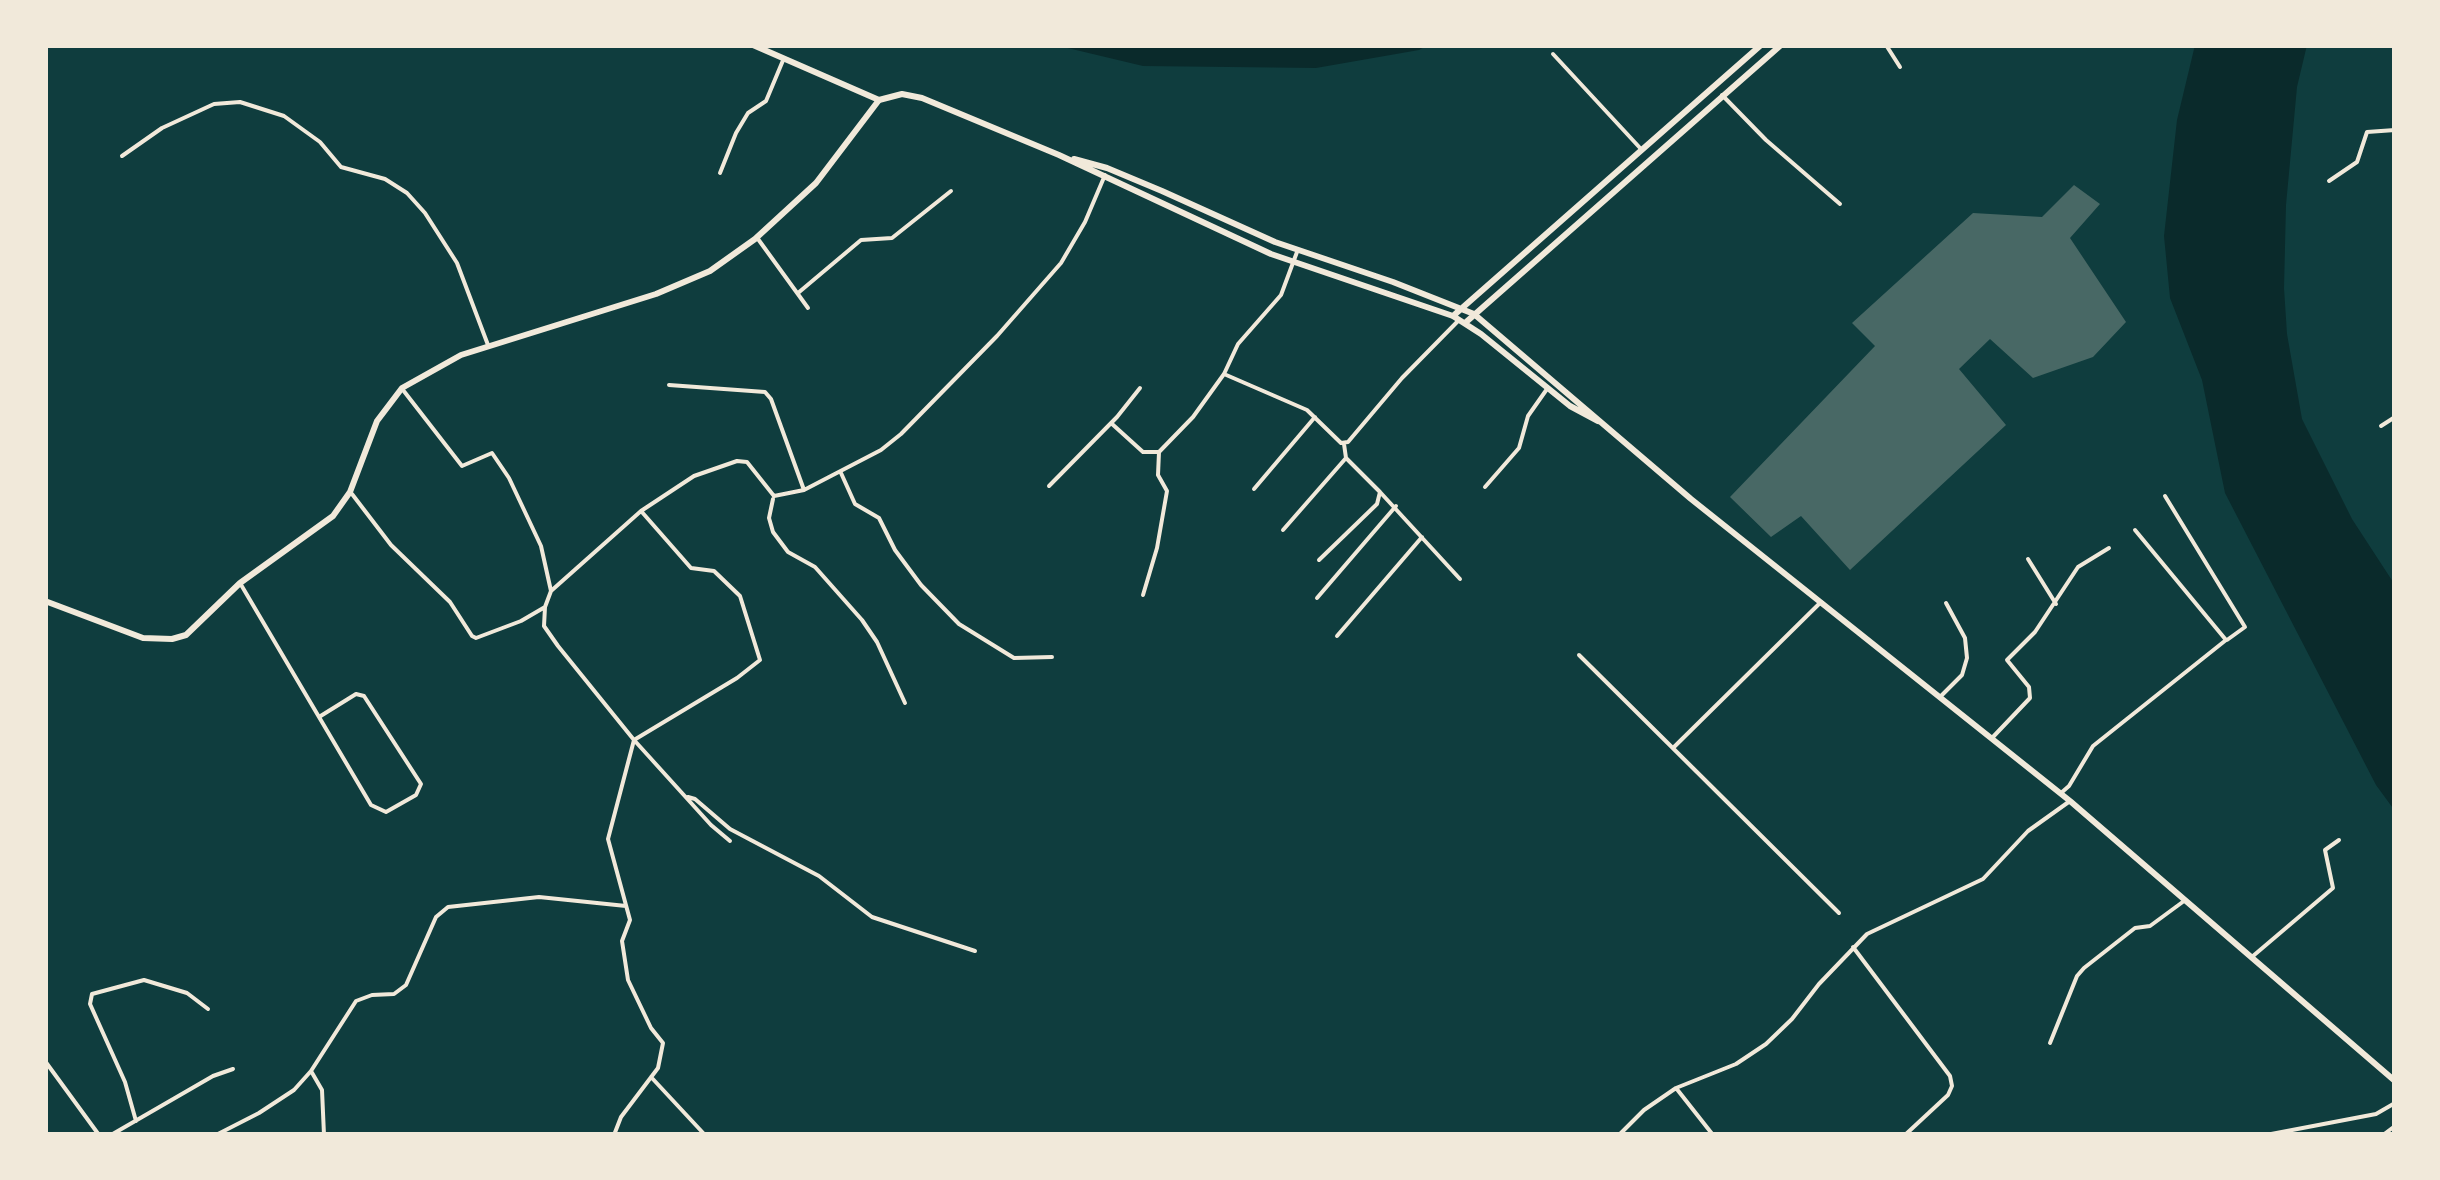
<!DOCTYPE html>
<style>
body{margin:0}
#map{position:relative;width:2440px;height:1180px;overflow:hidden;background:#0f3d3e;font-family:"Exo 2",sans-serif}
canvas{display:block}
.frame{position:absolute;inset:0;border:48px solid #f1e9da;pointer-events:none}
</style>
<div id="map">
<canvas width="2440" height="1180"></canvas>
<div class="frame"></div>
</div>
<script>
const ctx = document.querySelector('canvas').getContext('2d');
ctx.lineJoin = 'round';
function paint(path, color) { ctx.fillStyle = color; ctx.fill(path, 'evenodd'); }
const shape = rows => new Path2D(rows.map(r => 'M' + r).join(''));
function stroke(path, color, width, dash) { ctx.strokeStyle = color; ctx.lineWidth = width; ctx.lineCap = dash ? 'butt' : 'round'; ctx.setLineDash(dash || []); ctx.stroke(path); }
paint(shape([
 [1055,45,1428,45,1419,50,1316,68,1143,66],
 [2195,45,2307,45,2297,87,2286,205,2284,288,2287,334,2302,419,2352,519,2395,585,2395,811,2376,785,2225,493,2202,380,2170,298,2164,236,2177,120]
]), '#0a2a2b');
paint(shape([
 [2074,185,2100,204,2070,238,2126,322,2093,357,2033,378,1990,339,1959,369,2006,425,1850,570,1801,516,1771,537,1730,497,1875,346,1852,323,1973,213,2042,217]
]), '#486865');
stroke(shape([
 [1886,45,1900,67],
 [1553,54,1641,149],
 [1722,95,1766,140,1840,204],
 [122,156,162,128,214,104,240,102,284,116,320,142,341,167,385,179,407,193,425,213,457,263,488,345],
 [720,173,736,133,748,113,766,101,784,58],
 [2329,181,2357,162,2367,132,2395,130],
 [758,239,808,308],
 [798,293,861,240,892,238,951,191],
 [1224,374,1307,410,1341,443,1348,442,1402,378,1459,320],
 [669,385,765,392,771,399,804,490],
 [403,390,462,466,492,453,509,478,541,546,551,591],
 [1111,423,1143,452,1159,452],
 [2381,426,2395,417],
 [841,473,855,504,879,518,895,550,921,585,959,624,1014,658,1052,657],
 [1049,486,1117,417,1140,388],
 [1485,487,1519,448,1528,416,1547,389],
 [1254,489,1315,417],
 [1380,492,1460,579],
 [352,494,391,545,450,602,472,636,476,638,521,621,545,607,544,626,558,646,634,740,711,825,730,841],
 [2165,496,2245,627,2227,640],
 [773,499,769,518,773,532,788,552,815,567,862,620,877,642,905,703],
 [1283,530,1346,458,1344,444],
 [2028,559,2056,604],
 [1319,560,1377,504,1380,492,1346,458],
 [240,583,319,717,371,805,386,812,416,795,421,784,364,696,356,694,319,717],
 [1143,595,1157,548,1167,491,1158,475,1159,452,1193,417,1224,374,1238,344,1281,295,1297,252],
 [1317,598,1396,506],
 [545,607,551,591,641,511],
 [1337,636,1422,537],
 [1579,655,1839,913],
 [1940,697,1962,675,1967,658,1965,638,1946,603],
 [1992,738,2030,698,2029,687,2007,660,2035,632,2078,567,2109,548],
 [1673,748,1821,602],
 [2061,793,2069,786,2093,746,2226,640,2135,530],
 [688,797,695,799,730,829,819,876,872,917,975,951],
 [1853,947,1950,1076,1952,1086,1948,1095,1905,1135],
 [2253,956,2333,888,2325,850,2339,840],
 [2050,1043,2077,976,2084,968,2135,928,2150,926,2184,901],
 [45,1061,99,1135],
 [311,1071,322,1090,324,1135],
 [651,1077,705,1135],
 [1676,1088,1713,1135],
 [136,1121,125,1082,90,1004,92,994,144,980,187,993,208,1009],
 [111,1135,213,1076,233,1069],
 [216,1135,259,1113,294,1090,311,1071,356,1001,372,995,394,994,406,985,436,917,448,907,539,897,626,906],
 [614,1135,621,1117,658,1068,663,1043,651,1028,628,980,622,941,630,920,608,839,634,740,737,678,760,660,740,596,714,571,691,568,641,511,694,476,737,461,747,462,774,496,804,490,881,450,901,434,997,336,1061,263,1085,222,1105,175],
 [1619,1135,1644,1110,1676,1088,1736,1064,1766,1044,1792,1019,1819,984,1867,934,1983,879,2028,831,2070,801],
 [2266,1135,2376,1114,2395,1103],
 [2383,1135,2395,1126]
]), '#f1e9da', 4);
stroke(shape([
 [753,45,879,100]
]), '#f1e9da', 6);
stroke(shape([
 [1074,159,1107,168,1162,191,1275,242,1393,282,1474,314,1691,499,2070,801,2395,1081],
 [1453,316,1761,45],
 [1465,323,1781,45],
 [45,601,143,638,172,639,186,635,240,583,333,516,350,492,377,421,402,388,461,355,656,294,710,271,755,239,816,183,879,100,902,94,922,98,1059,155,1271,254,1453,316,1481,334,1570,406,1598,421]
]), '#f1e9da', 6);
</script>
